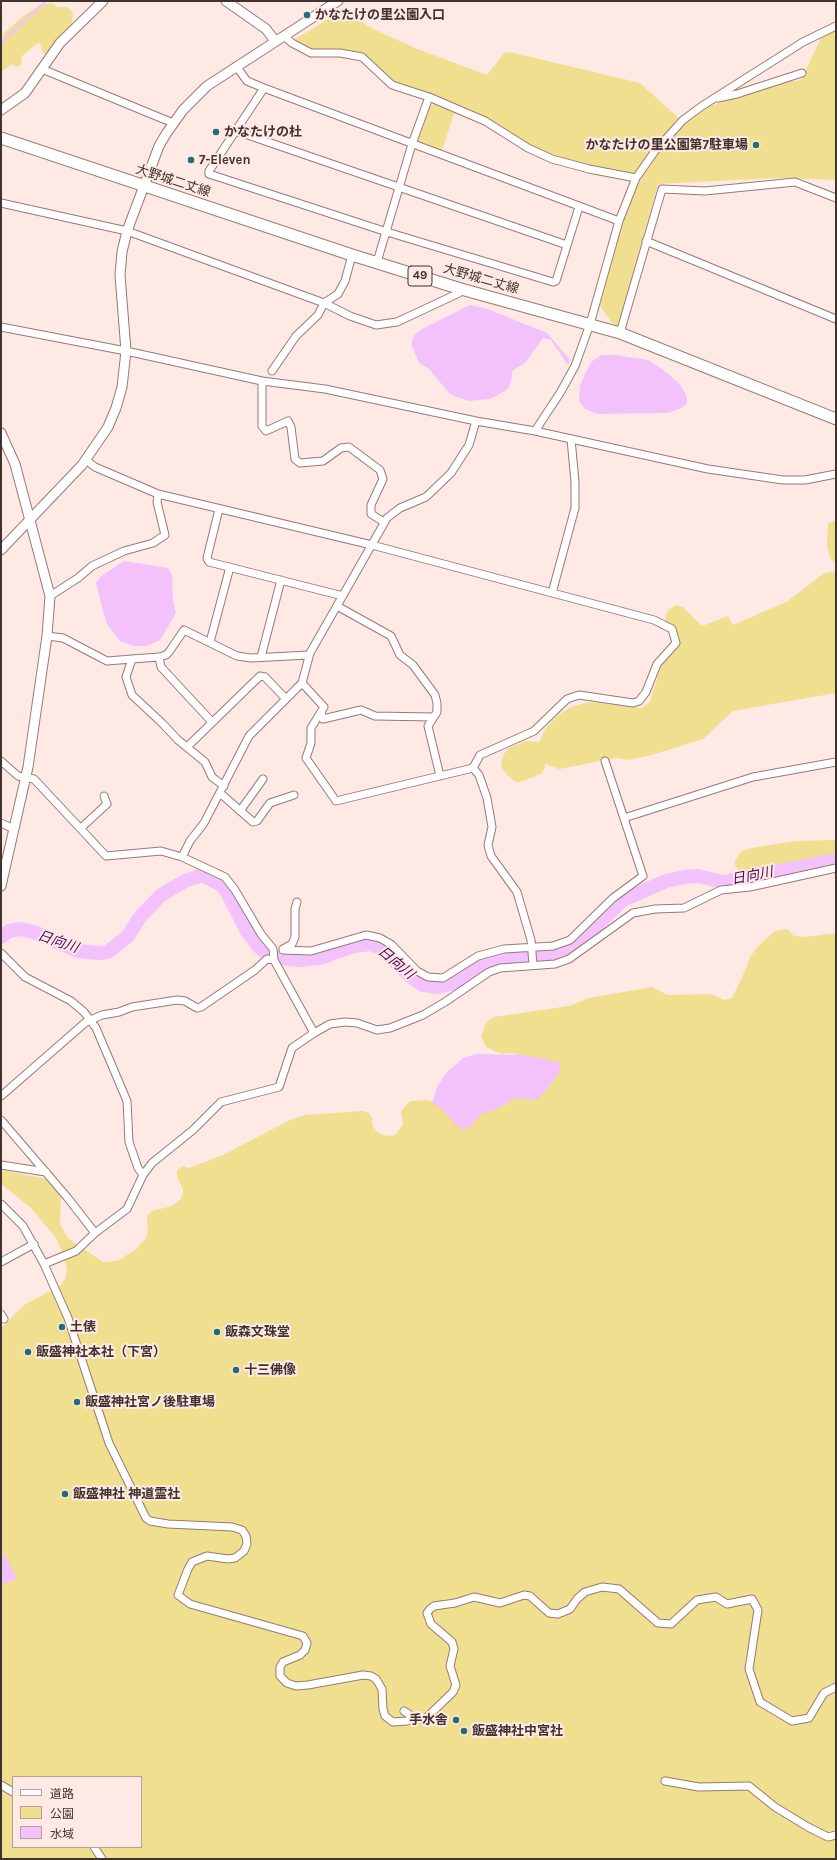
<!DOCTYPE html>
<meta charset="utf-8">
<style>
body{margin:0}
#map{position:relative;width:837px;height:1860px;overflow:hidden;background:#ffe9e5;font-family:Karla,"Noto Sans JP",sans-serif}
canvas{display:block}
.frame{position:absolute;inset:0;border:2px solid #40322f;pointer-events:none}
.legend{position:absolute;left:12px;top:1776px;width:130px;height:72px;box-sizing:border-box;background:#ffe9e5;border:1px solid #b3a09c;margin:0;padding:5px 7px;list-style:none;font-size:12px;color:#40322f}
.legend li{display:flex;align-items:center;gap:8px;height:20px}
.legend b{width:20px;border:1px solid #b3a09c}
</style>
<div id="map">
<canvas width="837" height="1860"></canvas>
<div class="frame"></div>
<ul class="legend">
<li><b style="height:5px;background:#fff"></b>道路</li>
<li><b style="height:11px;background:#efdf8f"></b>公園</li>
<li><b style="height:11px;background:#f3c1fc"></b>水域</li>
</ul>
</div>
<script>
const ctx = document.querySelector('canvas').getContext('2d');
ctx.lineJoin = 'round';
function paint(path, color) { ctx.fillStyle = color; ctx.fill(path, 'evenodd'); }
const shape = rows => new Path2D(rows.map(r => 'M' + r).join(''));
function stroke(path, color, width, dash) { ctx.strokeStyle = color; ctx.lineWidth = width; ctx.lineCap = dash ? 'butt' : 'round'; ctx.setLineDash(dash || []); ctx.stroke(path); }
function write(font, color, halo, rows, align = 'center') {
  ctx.font = font + ' Karla,"Noto Sans JP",sans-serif'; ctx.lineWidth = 4; ctx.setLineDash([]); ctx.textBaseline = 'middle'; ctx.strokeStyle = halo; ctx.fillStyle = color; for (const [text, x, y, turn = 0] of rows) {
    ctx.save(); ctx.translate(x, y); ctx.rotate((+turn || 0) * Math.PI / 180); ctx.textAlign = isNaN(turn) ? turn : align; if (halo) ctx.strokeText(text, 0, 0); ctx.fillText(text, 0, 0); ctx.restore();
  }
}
paint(shape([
 [51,3,58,7,68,7,73,13,72,25,49,54,44,54,39,42,22,56,21,65,15,67,12,64,1,72,1,48,4,33,25,15,40,5],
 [345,9,369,27,415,48,487,75,504,53,510,52,640,83,685,124,710,106,776,84,801,80,821,38,836,31,836,180,775,178,658,184,618,326,612,323,600,306,625,216,632,195,642,178,579,163,532,147,487,118,394,83,369,58,361,53,332,49,311,51,293,42,295,39],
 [437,103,455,110,442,151,417,142,430,106],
 [833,521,836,521,836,564,831,559,827,548,828,524],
 [836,571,836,693,733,711,703,739,652,755,629,760,617,758,559,769,545,764,545,768,541,774,517,783,508,776,502,768,501,762,504,754,509,748,525,741,539,742,545,729,558,715,571,707,589,702,642,708,650,702,661,665,675,651,665,617,668,610,676,605,683,607,702,626,728,616,733,625,788,601,824,573],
 [836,840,836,858,760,874,740,873,735,865,735,860,741,852,751,848,796,841],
 [787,929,794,936,805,937,836,933,836,1859,1,1859,1,1328,24,1305,60,1286,65,1279,67,1270,64,1256,56,1238,31,1208,1,1184,1,1170,47,1179,61,1195,60,1224,68,1238,103,1262,117,1261,135,1250,145,1239,148,1232,147,1216,152,1211,172,1206,180,1200,183,1194,183,1189,177,1177,177,1170,183,1166,189,1168,225,1154,290,1120,305,1115,362,1111,369,1113,372,1118,372,1125,378,1133,387,1136,395,1135,403,1125,401,1111,410,1101,427,1100,481,1111,498,1106,503,1106,508,1102,528,1060,512,1053,501,1054,486,1047,481,1036,487,1021,494,1017,569,1006,589,998,652,987,668,995,711,994,724,1000,732,998,746,969,750,957,758,946,775,931],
 [13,1777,141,1777,141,1847,13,1847]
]), '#efdf8f');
paint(shape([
 [470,305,485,308,547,333,570,360,568,365,551,340,543,338,525,363,512,371,512,378,509,387,505,391,490,399,468,401,450,394,428,368,419,363,411,344,415,334,424,328],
 [601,355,615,355,648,360,662,369,680,384,687,397,687,403,682,408,668,413,598,414,585,409,579,401,580,385,591,362],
 [124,561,168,568,172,575,173,600,176,613,160,640,147,646,133,646,120,641,107,624,103,611,96,583,101,576],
 [477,1054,522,1055,546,1059,560,1063,559,1074,537,1100,515,1098,497,1109,481,1114,470,1127,460,1129,443,1110,432,1103,437,1087,447,1072,463,1058],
 [1,1555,5,1556,17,1578,1,1585]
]), '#f3c1fc');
stroke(shape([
 [1,43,46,1]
]), '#f3c1fc', 2.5);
stroke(shape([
 [1,937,9,931,20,929,34,932,78,951,98,953,108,952,128,936,140,917,161,895,185,881,202,875,220,884,227,892,248,933,260,948,267,954,278,958,299,960,320,958,354,946,370,944,380,947,411,977,423,985,437,987,455,983,480,967,492,962,510,958,562,952,575,946,623,900,666,881,685,877,698,876,723,882,836,860]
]), '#f3c1fc', 14);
const minor = shape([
 [284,36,292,43,311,53,340,53,362,57,392,85,429,97,485,121,528,148,552,159,589,169,636,178],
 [236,66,247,81,264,88],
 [42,69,173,123],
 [718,98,737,94,802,73],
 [236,131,567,245],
 [1,203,127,231,324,303,350,316,376,325,397,322,459,293,461,289],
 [579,207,556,281,553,282,387,232,209,174,209,171,264,88,619,221],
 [646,241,836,319],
 [377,262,412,144,429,97],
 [1,327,126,351,262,381,262,426,266,431,288,421,291,427,295,459,300,463,323,461,341,448,349,447,380,470,383,479,371,505,371,514,384,522],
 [620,333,662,189,705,191,795,182,836,198],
 [272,371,296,336,318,315,324,303,338,294,345,281,352,255],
 [262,381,325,389,476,421,535,431,708,469,783,480,805,480,836,474],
 [535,431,560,393,575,366,590,324,619,221,636,178,655,151,683,120,702,106,803,42,836,26],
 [86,460,95,467,158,494],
 [219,509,207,558,209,562,343,596],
 [552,593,575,508,575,482,571,439],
 [50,596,78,578,92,566,124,551,153,543,165,535,157,502,158,494,372,545,654,620,672,629,676,643,657,664,646,692,639,701,633,703,579,695,567,699,534,731,480,755,473,768],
 [337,606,391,636,400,655,413,665,435,695,437,703,437,712,428,726,440,776],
 [47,636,63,638,107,661,132,659,126,677,132,695,162,723,178,740,205,762,212,777,224,786],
 [210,642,230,567],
 [159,657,166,655,169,652,184,630,237,656,251,658,309,655],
 [261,657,281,580],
 [132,659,159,657,161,667,212,722],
 [302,683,324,707,311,728,311,743,306,758,336,801,473,768,479,775,487,798,492,827,488,845,491,856,517,892,531,940,533,965],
 [321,712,323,719,361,710,375,716,433,717],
 [187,747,260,676,265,677,286,699],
 [1,761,18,776,34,779,106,856,161,851,182,857,225,877,235,890,261,934,273,949,274,960,314,1033,292,1048,279,1087,221,1102,193,1130,152,1163,143,1175,127,1209,95,1233,76,1251,44,1264,23,1226,1,1204],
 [220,793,253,822,257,821,270,803,294,795],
 [240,811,263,779],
 [624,818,753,777,836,762],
 [1,823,14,829],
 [81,828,107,804,104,796],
 [182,857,190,841,204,823,249,736,302,683,310,653,387,518,400,508,426,497,451,473,469,445,476,421],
 [283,949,292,944,295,937,295,909,297,902],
 [283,950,311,951,366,935,380,938,392,945,417,971,428,977,443,978,478,956,504,949,553,946,570,940,613,898,643,876,605,761],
 [1,953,25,977,71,1001,84,1012,96,1028,127,1101,129,1142,138,1168,143,1175],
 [314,1033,330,1024,345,1022,357,1023,377,1030,390,1028,423,1015,445,1002,489,972,500,968,555,964,569,959,633,913,655,909,684,908,721,890,750,887,836,868],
 [1,1096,86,1022,102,1015,119,1012,132,1007,177,1000,185,1001,197,1008,201,1007,255,970,267,959,274,960],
 [1,1120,67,1197,95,1233],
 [1,1165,46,1172],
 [1,1262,34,1244],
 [44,1264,68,1318,109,1443,146,1518,150,1521,168,1524,232,1527,242,1530,246,1536,247,1544,244,1551,235,1558,228,1559,207,1556,192,1562,188,1569,178,1595,190,1604,303,1636,307,1643,305,1650,300,1655,283,1662,280,1667,280,1676,287,1683,296,1686,308,1685,363,1675,371,1676,376,1679,382,1689,383,1709,385,1716,393,1722,407,1721,413,1717,424,1720,453,1692,456,1685,450,1666,454,1649,452,1642,431,1624,427,1613,430,1609,434,1606,455,1603,474,1597,500,1603,524,1595,530,1596,549,1613,558,1614,570,1609,577,1599,585,1592,602,1587,619,1589,658,1623,671,1624,697,1600,716,1597,727,1604,752,1599,758,1610,749,1669,760,1702,792,1721,809,1718,824,1693,836,1687],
 [1,1314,4,1319],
 [404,1711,413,1717],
 [665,1781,699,1787,749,1786,775,1807,808,1827,828,1837,836,1835],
 [1,1785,13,1792],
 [94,1847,102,1859]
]);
const tertiary = shape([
 [226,1,266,29,275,41],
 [1,110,25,93,60,43,103,1],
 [1,433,15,464,50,596,47,636,28,767,1,886],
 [1,550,82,465,108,427,116,408,122,387,126,351,120,275,122,252,127,231,159,146,166,134,183,110,207,86,338,1]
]);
const primary = shape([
 [1,138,352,255,461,289,620,333,836,419]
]);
stroke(minor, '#997973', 9);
stroke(tertiary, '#997973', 11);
stroke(primary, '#997973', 13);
stroke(minor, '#fff', 7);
stroke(tertiary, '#fff', 9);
stroke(primary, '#fff', 11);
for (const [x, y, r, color] of [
 [307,15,4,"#226d72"],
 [216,132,4,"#226d72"],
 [756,145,4,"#226d72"],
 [191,160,4,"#226d72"],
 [62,1327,4,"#226d72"],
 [217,1332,4,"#226d72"],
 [28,1352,4,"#226d72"],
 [236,1370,4,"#226d72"],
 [77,1402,4,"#226d72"],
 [65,1494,4,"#226d72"],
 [456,1720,4,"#226d72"],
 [464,1731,4,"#226d72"]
]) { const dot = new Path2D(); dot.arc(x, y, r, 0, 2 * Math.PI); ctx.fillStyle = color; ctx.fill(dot); stroke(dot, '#ffe9e5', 1.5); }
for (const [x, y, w] of [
 [420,276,24]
]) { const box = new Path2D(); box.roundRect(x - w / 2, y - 10, w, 20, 3); ctx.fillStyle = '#ffe9e5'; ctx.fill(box); stroke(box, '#40322f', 1); }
write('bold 12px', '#40322f', null, [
 ["49",420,276]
]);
write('bold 13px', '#40322f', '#ffe9e5', [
 ["かなたけの里公園入口",315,15],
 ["かなたけの杜",224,132],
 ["かなたけの里公園第7駐車場",748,145,"right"],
 ["7-Eleven",199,160],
 ["土俵",70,1327],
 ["飯森文珠堂",225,1332],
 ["飯盛神社本社（下宮）",36,1352],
 ["十三佛像",244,1370],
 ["飯盛神社宮ノ後駐車場",85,1402],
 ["飯盛神社 神道霊社",73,1494],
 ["手水舎",448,1720,"right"],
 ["飯盛神社中宮社",472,1731]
], 'left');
write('13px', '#40322f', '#ffe9e5', [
 ["大野城二丈線",173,181,18],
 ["大野城二丈線",481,279,16]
]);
write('italic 14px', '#52025f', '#ffe9e5', [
 ["日向川",752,876,-11],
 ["日向川",58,942,19],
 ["日向川",396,963,40]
]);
</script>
